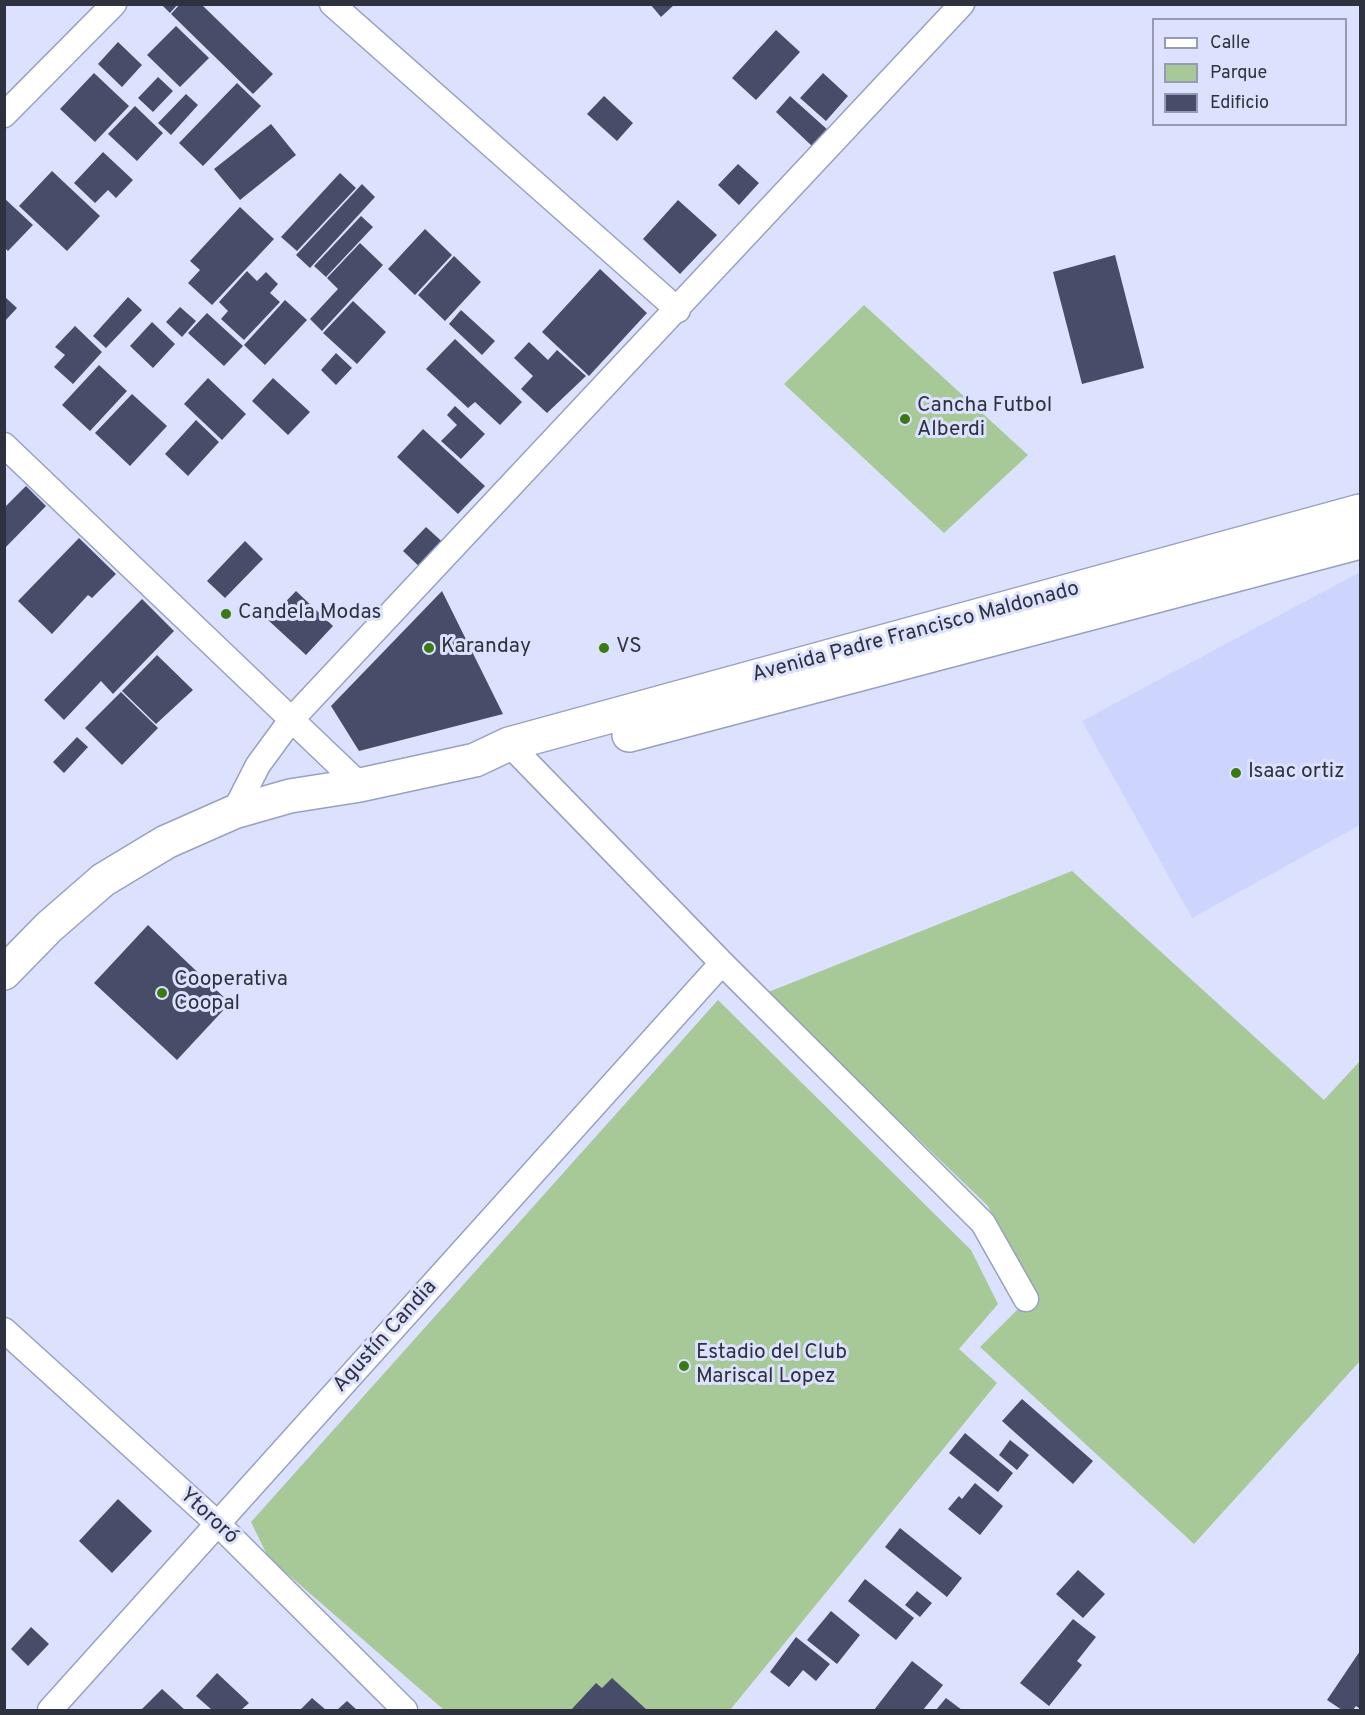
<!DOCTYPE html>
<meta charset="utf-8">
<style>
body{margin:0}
#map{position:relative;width:1365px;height:1715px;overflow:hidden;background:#dce2fd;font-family:Overpass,sans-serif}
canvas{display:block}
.frame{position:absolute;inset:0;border:6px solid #2e313e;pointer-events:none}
.legend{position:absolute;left:1152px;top:18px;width:195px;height:108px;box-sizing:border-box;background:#dce2fd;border:2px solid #969bb1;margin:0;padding:8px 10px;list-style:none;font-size:18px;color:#2e313e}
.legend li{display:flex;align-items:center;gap:12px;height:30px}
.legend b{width:30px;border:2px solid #969bb1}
</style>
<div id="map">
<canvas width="1365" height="1715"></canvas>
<div class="frame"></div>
<ul class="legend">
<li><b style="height:8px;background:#fff"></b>Calle</li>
<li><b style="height:16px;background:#a6c997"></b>Parque</li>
<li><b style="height:16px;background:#474c69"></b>Edificio</li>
</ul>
</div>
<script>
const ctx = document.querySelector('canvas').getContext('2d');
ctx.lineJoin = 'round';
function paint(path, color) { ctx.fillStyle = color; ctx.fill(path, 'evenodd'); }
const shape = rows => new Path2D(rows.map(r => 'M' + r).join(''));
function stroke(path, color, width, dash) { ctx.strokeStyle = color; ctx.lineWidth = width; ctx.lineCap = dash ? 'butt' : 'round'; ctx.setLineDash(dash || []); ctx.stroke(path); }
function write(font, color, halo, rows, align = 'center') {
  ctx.font = font + ' Overpass,sans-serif'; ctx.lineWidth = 6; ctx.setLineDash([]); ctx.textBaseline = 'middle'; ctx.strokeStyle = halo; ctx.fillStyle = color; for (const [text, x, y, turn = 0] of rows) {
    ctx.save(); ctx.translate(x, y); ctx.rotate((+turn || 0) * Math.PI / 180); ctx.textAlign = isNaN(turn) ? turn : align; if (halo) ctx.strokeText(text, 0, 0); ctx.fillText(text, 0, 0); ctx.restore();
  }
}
paint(shape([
 [1360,572,1360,825,1192,918,1082,721]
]), '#cdd5fe');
paint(shape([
 [864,305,1028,455,944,533,784,384],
 [1072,871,1324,1100,1360,1061,1360,1361,1194,1544,980,1347,1032,1295,988,1206,766,993],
 [718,1000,971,1250,998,1304,959,1349,997,1383,730,1710,444,1710,268,1557,251,1522]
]), '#a6c997');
paint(shape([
 [161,4,178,4,170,13],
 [180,4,201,4,273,74,253,94,171,14],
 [650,4,675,4,661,17],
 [176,26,209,58,180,87,147,55],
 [776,30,800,52,756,100,732,78],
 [118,42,142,65,122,87,98,64],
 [94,73,129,106,95,142,60,109],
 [823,73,848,96,826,121,800,98],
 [158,77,173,91,153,112,138,98],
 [237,83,261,106,203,166,179,143],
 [186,94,198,105,171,135,158,123],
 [604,96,633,123,617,141,587,114],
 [790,96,829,131,813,147,776,112],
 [135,106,163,133,137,161,108,134],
 [271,124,296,155,240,200,214,169],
 [103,152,133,180,116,198,108,190,95,203,74,183],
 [738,164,759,183,739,205,718,185],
 [52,171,100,216,67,251,19,206],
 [340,173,356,188,297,251,281,237],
 [362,184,375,197,310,268,296,255],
 [4,198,33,225,8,251,4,247],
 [678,200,717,235,680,274,643,239],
 [240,207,274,239,212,305,188,283,200,270,190,261],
 [361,216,373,227,326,277,314,266],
 [425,229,452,255,415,295,388,269],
 [360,243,383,265,322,331,310,319,338,289,327,278],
 [1115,255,1144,368,1082,384,1053,272],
 [454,256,481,282,445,321,418,295],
 [600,269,647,313,589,376,542,332],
 [247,271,257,281,266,272,278,284,270,293,280,302,244,340,221,319,228,311,219,302],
 [5,297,17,308,5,321],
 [128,297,142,310,106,348,93,336],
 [285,300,307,320,265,365,244,345],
 [353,301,386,332,357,364,323,333],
 [180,307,196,321,182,337,166,322],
 [461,310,495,341,482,355,449,324],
 [207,313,243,346,224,366,188,333],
 [152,322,175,344,153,368,130,346],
 [75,326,102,352,73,384,54,367,65,355,55,347],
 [455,339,522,402,500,425,475,402,468,408,426,369],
 [529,342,548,360,557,350,586,376,547,413,521,389,533,376,514,358],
 [336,353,352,368,336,385,321,370],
 [99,365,127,391,90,431,62,405],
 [208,378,246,414,222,440,184,404],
 [273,378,310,412,288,435,252,401],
 [132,394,167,426,130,466,95,433],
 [455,406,485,434,461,459,441,441,457,425,447,415],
 [196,420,219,442,188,476,165,454],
 [423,429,485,486,458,514,397,457],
 [26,486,46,506,4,549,4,508],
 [426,527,448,547,425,572,403,551],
 [79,538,116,574,92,598,88,595,52,634,18,601],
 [245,541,263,559,225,598,207,581],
 [296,591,333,626,306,655,268,620],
 [442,591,503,714,359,751,331,706],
 [142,599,174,631,113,694,101,681,64,720,44,700],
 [157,655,193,690,156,724,122,691],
 [121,692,158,728,122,765,85,728],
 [77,737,88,747,64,773,53,762],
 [148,925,230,1003,177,1060,94,983],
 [1022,1399,1093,1461,1073,1484,1002,1421],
 [965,1433,1013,1473,998,1492,949,1453],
 [1010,1440,1029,1455,1017,1470,999,1455],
 [975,1483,1003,1506,980,1535,948,1509,959,1496,962,1499],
 [118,1499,152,1531,112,1573,79,1541],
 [900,1528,962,1578,947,1597,885,1547],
 [1078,1570,1105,1594,1083,1618,1056,1594],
 [865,1579,914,1618,896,1640,848,1601],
 [917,1591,932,1603,920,1617,905,1605],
 [831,1611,860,1635,837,1664,807,1640],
 [1073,1619,1096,1637,1077,1661,1082,1665,1049,1706,1020,1683],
 [31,1627,49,1644,28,1666,11,1649],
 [796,1637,830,1664,816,1681,803,1670,789,1687,770,1672],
 [1360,1651,1360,1709,1356,1706,1353,1710,1342,1710,1327,1700],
 [912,1661,943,1685,923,1710,874,1710],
 [217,1673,249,1703,241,1710,212,1710,196,1696],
 [612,1678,647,1710,571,1710,596,1683,602,1688],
 [162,1689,185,1710,141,1710],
 [312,1698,326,1710,300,1710],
 [946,1698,962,1710,936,1710],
 [347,1701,357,1710,337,1710]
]), '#474c69');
const street = shape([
 [332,4,678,310],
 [4,115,114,4],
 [4,445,360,785],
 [509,744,722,963,983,1223,1026,1299],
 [234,812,258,765,291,720,962,4],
 [4,1330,218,1524,405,1710],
 [50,1710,722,963]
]);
const secondary = shape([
 [629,735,1360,542],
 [4,973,49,927,103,880,166,842,234,812,290,796,360,785,475,760,509,744,1360,511]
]);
stroke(street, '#99a0c0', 27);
stroke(secondary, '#99a0c0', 36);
stroke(street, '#fff', 24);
stroke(secondary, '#fff', 33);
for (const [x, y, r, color] of [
 [905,419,6,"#3b7913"],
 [226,614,6,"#3b7913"],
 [429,648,6,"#3b7913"],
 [604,648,6,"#3b7913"],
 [1236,773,6,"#3b7913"],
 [162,993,6,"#3b7913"],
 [684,1366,6,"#3b7913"]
]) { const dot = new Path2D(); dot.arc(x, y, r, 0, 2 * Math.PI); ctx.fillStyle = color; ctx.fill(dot); stroke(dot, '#dce2fd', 2); }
write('21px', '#2e313e', '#dce2fd', [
 ["Cancha Futbol",917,407],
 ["Alberdi",917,431],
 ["Candela Modas",238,614],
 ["Karanday",441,648],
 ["VS",616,648],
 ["Isaac ortiz",1248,773],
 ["Cooperativa",174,981],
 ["Coopal",174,1005],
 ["Estadio del Club",696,1354],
 ["Mariscal Lopez",696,1378]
], 'left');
write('21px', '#2e313e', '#dce2fd', [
 ["Avenida Padre Francisco Maldonado",916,633,-15],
 ["Agustín Candia",386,1337,-48],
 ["Ytororó",208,1517,43]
]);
</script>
